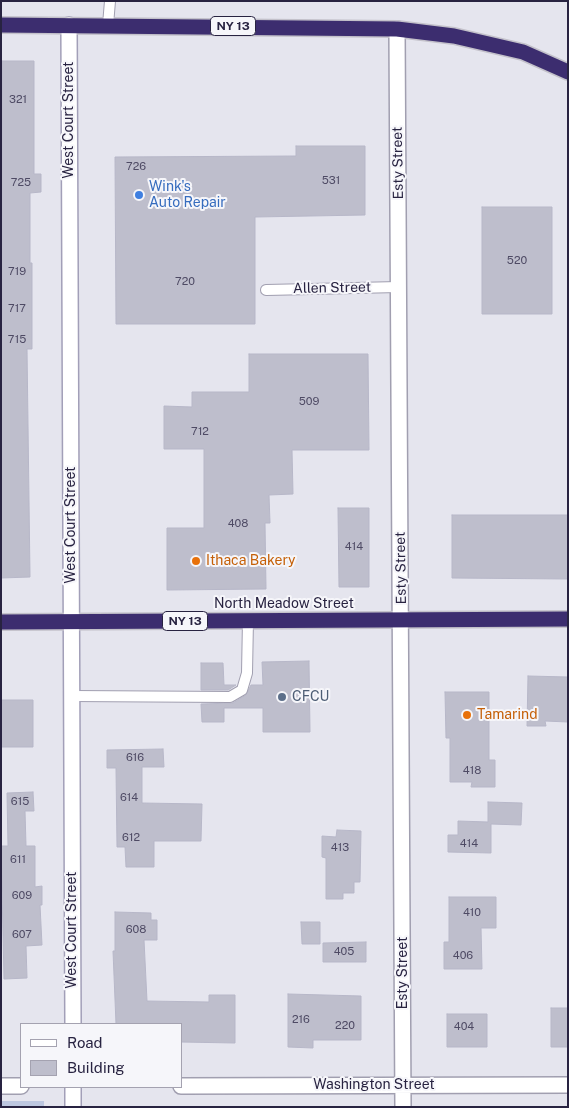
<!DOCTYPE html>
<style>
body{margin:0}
#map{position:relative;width:569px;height:1108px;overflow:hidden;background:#e5e5ee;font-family:"Public Sans",sans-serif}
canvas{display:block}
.frame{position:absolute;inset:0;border:2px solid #282341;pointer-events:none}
.legend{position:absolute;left:20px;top:1023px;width:162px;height:65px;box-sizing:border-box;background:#f6f6fa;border:1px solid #a4a2b0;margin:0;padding:6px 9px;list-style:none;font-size:15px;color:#282341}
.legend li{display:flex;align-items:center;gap:10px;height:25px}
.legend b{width:25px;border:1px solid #a4a2b0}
</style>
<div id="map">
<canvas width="569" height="1108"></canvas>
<div class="frame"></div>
<ul class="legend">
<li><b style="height:6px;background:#fff"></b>Road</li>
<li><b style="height:14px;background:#bebecc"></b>Building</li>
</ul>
</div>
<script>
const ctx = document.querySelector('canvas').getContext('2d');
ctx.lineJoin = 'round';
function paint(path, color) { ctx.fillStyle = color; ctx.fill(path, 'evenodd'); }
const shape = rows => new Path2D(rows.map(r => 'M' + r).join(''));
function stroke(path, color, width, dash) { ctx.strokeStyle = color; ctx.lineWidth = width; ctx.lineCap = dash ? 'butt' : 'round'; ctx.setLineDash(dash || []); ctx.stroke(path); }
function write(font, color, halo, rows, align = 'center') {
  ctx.font = font + ' "Public Sans",sans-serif'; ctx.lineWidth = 4; ctx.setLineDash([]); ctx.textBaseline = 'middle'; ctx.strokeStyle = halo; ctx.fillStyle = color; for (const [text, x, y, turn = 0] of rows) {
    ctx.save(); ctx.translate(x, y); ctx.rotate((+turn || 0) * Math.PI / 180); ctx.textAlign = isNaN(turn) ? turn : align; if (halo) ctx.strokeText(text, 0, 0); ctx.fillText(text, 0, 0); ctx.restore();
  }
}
paint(shape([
 [1,1101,44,1101,44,1107,1,1107]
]), '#bdc7e0');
const building = shape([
 [2,61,34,61,34,174,41,174,41,192,30,193,30,263,32,263,32,349,27,349,30,577,1,578,2,61],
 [296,146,365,146,365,215,255,217,255,324,116,324,115,157,296,156,296,146],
 [482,207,552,207,552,314,482,314,482,207],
 [249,354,368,354,369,450,292,450,293,494,269,495,270,523,265,523,266,589,167,590,167,528,204,528,204,449,164,449,164,406,192,407,192,392,249,392,249,354],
 [338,508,369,508,369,587,339,587,338,508],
 [452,515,568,515,568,579,452,578,452,515],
 [309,661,310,732,263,732,263,708,224,708,224,722,202,722,201,704,233,703,246,695,251,685,263,685,262,662,309,661],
 [201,663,223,663,224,685,236,685,228,690,201,690,201,663],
 [528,676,568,677,568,722,545,721,546,726,527,726,528,676],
 [445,692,489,692,489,760,495,760,495,787,471,787,472,782,450,782,450,738,446,738,445,692],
 [1,700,33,700,33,747,1,747,1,700],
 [163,749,164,767,142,767,142,803,202,804,201,841,154,841,154,867,126,867,125,847,117,847,116,768,107,768,107,750,163,749],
 [33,792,34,811,25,811,26,846,35,846,35,887,42,886,42,905,40,905,42,945,26,946,27,978,4,979,1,846,8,846,7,793,33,792],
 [488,802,522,803,521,825,491,824,491,853,448,852,448,835,458,835,458,821,488,822,488,802],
 [337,830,361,831,360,882,354,882,354,893,343,893,343,899,326,899,326,858,322,857,322,836,336,837,337,830],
 [449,897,496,897,496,928,481,928,482,969,444,969,444,942,449,942,449,897],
 [115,912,151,913,151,920,157,920,157,940,144,940,147,1001,209,1002,209,995,235,995,235,1043,181,1042,181,1024,116,1024,113,951,115,951,115,912],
 [301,922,320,922,320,944,302,944,301,922],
 [366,942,366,962,323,962,323,943,366,942],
 [288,994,361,996,361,1040,313,1040,313,1048,288,1047,288,994],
 [551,1008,568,1008,568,1047,551,1047,551,1008],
 [447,1014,487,1014,487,1047,447,1047,447,1014]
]);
paint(building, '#bebecc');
stroke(building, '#b7b7c8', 1);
const lane = shape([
 [108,25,110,1],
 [266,290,399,287],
 [72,696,230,697,242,690,247,673,248,620]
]);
const street = shape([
 [397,29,403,1107],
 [1,1086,21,1086],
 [181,1086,568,1085]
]);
const secondary = shape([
 [69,25,73,1024],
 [73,1087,73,1107]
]);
const highway = shape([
 [1,25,397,29,454,36,523,52,568,72],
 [1,622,568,619]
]);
stroke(lane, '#a19fb0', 12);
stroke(street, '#a19fb0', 18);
stroke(secondary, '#a29fb8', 18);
stroke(highway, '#c3c1ca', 18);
stroke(lane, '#fff', 10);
stroke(street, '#fff', 15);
stroke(secondary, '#fff', 15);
stroke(highway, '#3c2d6f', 15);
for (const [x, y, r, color] of [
 [139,195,5,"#3f7fe0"],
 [196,561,5,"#e8710a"],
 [282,697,5,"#5c6f8a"],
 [467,715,5,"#e8710a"]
]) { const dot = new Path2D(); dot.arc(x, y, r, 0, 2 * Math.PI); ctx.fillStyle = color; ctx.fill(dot); stroke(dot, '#f6f6fa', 2); }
write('11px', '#4e4a64', null, [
 ["321",18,100],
 ["726",136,167],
 ["531",331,181],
 ["725",21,183],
 ["520",517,261],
 ["719",17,272],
 ["720",185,282],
 ["717",17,309],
 ["715",17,340],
 ["509",309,402],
 ["712",200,432],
 ["408",238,524],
 ["414",354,547],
 ["616",135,758],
 ["418",472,771],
 ["614",129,798],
 ["615",20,802],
 ["612",131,838],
 ["414",469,844],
 ["413",340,848],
 ["611",18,860],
 ["609",22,896],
 ["410",472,913],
 ["608",136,930],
 ["607",22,935],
 ["405",344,952],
 ["406",463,956],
 ["216",301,1020],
 ["220",345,1026],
 ["404",464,1027]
]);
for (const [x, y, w] of [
 [233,26,45],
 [185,621,45]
]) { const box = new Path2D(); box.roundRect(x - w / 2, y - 9.5, w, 19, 4); ctx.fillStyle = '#f6f6fa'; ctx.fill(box); stroke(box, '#282341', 1); }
write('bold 12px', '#282341', null, [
 ["NY 13",233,26],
 ["NY 13",185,621]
]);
write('14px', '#282341', '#f6f6fa', [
 ["West Court Street",69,120,-90],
 ["Esty Street",398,163,-91],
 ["Allen Street",332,288,-1],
 ["West Court Street",71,525,-90],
 ["Esty Street",401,568,-91],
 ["North Meadow Street",284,604],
 ["West Court Street",72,930,-90],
 ["Esty Street",403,973,-90],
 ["Washington Street",374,1085]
]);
write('14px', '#366cbe', '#f6f6fa', [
 ["Wink's",149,187],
 ["Auto Repair",149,203]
], 'left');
write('14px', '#c56008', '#f6f6fa', [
 ["Ithaca Bakery",206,561],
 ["Tamarind",477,715]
], 'left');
write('14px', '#4e5e75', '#f6f6fa', [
 ["CFCU",292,697]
], 'left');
</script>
